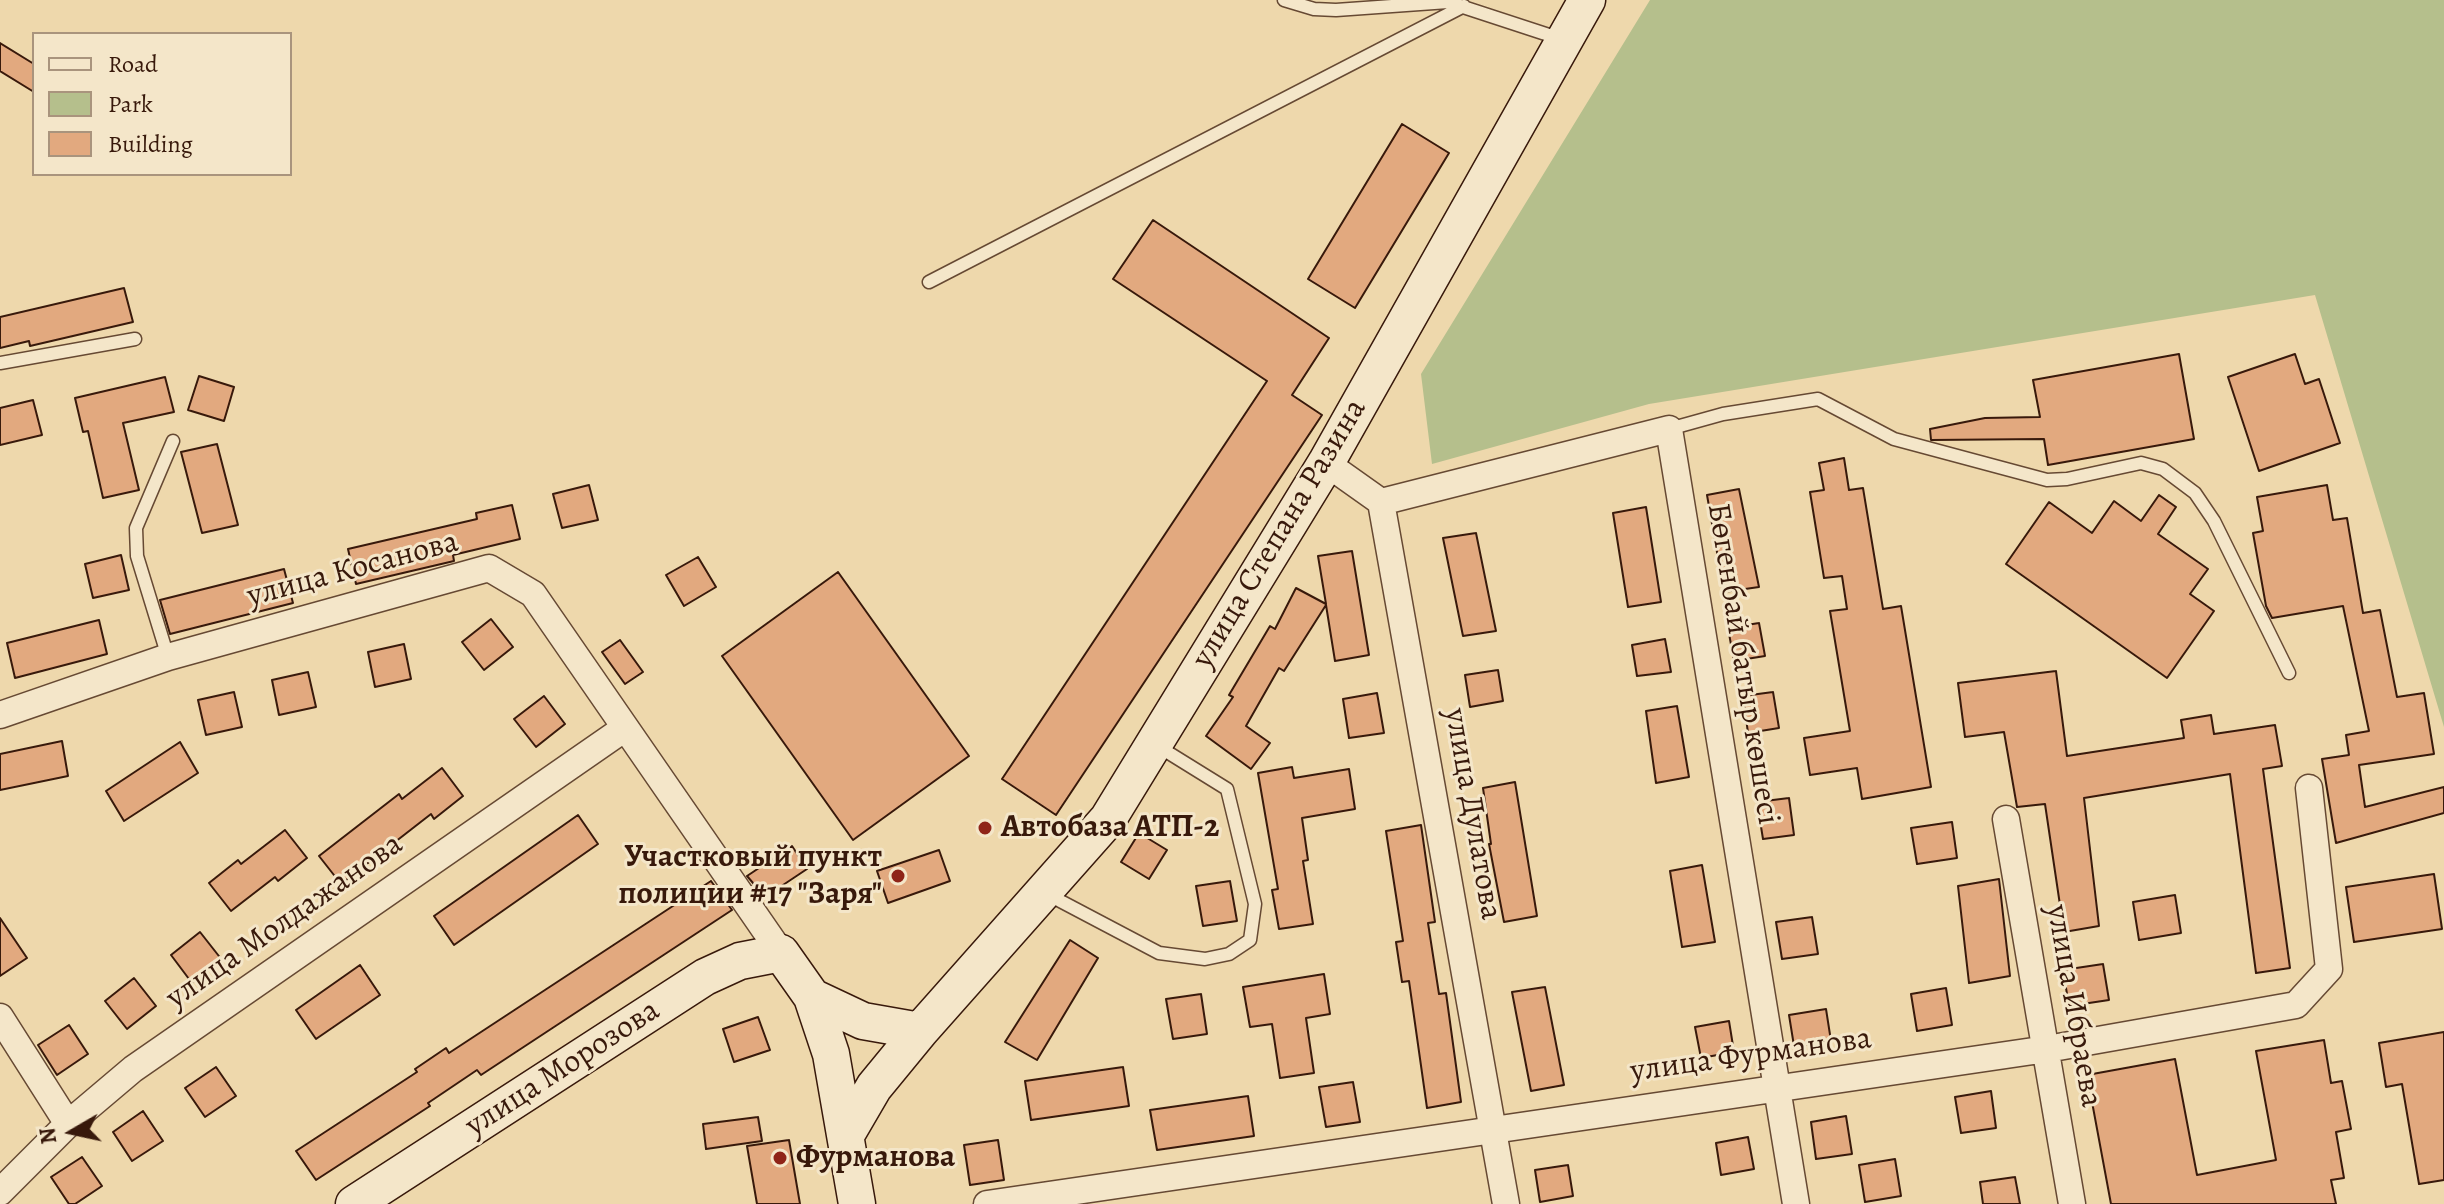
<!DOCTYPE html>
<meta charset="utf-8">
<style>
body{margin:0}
#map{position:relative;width:2444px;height:1204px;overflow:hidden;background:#eed8ac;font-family:Alegreya,serif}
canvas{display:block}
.legend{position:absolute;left:32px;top:32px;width:260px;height:144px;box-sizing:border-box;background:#f4e6c9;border:2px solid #a9947d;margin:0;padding:10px 14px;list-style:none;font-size:24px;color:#38190b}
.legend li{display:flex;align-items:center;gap:16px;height:40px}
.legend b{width:40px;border:2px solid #a9947d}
.north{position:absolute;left:32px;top:1092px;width:80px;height:80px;-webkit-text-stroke:6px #f4e6c9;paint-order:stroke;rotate:261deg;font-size:22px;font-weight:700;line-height:32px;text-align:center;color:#38190b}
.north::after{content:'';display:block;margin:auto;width:28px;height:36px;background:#38190b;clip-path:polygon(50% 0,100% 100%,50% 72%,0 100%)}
</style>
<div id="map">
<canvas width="2444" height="1204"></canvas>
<ul class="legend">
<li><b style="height:10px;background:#f4e6c9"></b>Road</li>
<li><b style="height:22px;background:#b5bf8c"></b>Park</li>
<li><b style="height:22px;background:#e2a97f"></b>Building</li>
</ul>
<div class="north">N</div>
</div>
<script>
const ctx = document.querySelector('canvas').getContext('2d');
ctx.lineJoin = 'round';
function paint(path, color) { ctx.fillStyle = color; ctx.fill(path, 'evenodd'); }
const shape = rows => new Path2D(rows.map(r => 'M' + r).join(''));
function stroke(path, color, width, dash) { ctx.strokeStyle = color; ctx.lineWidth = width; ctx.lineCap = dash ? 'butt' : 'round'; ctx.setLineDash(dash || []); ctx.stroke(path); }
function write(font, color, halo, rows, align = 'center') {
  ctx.font = font + ' Alegreya,serif'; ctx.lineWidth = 6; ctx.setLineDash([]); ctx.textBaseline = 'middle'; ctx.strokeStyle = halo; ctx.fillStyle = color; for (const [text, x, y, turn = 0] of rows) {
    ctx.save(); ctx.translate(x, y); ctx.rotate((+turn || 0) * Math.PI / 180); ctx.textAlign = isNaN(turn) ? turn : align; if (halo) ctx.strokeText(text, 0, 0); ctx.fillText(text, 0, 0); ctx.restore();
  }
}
paint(shape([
 [1650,0,2444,0,2444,727,2315,295,1649,404,1432,464,1421,374]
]), '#b5bf8c');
const building = shape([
 [0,43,34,64,34,92,0,71,0,43],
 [1402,124,1449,153,1355,308,1308,279,1402,124],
 [1153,220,1329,338,1292,395,1322,415,1056,815,1002,779,1267,381,1113,279,1153,220],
 [124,288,133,322,30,346,29,341,0,348,0,317,124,288],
 [2179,354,2194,439,2048,465,2044,439,1931,440,1930,429,1985,418,2040,417,2033,380,2179,354],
 [2295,354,2305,384,2319,379,2340,443,2259,471,2228,377,2295,354],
 [199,376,234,387,224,421,188,410,199,376],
 [165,377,174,412,123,423,139,490,103,498,88,431,83,432,75,398,165,377],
 [33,400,42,435,0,445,0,408,33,400],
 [217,444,238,525,202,533,181,452,217,444],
 [1844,458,1849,490,1863,488,1883,609,1901,606,1931,787,1862,799,1857,768,1810,775,1804,738,1850,731,1830,611,1847,609,1842,576,1824,578,1810,492,1824,490,1819,463,1844,458],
 [589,485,598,520,562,528,553,494,589,485],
 [2327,485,2333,520,2347,518,2363,613,2380,610,2397,697,2424,693,2434,754,2359,765,2365,807,2444,787,2444,813,2336,843,2322,759,2349,755,2346,735,2369,731,2343,606,2272,618,2266,606,2253,533,2263,531,2257,497,2327,485],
 [1739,489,1759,587,1724,592,1707,495,1739,489],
 [2159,495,2176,507,2158,534,2208,569,2190,594,2214,611,2167,678,2006,564,2049,502,2092,533,2114,501,2141,521,2159,495],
 [512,505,520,539,453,555,454,561,356,584,348,549,477,519,476,513,512,505],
 [1646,507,1661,602,1628,607,1613,513,1646,507],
 [1476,533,1496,631,1463,636,1443,538,1476,533],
 [1352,551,1369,655,1335,661,1326,605,1284,671,1279,668,1246,726,1270,743,1251,769,1206,736,1233,697,1229,695,1270,626,1275,629,1296,588,1326,604,1318,556,1352,551],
 [121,555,129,590,93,598,85,564,121,555],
 [698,557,716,587,684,606,666,575,698,557],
 [284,569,293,603,170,634,160,600,284,569],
 [838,572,969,756,853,840,722,656,838,572],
 [491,619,513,647,484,670,462,642,491,619],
 [99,620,107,654,15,678,7,643,99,620],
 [1759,623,1765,656,1734,661,1728,628,1759,623],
 [1665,639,1671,672,1637,676,1632,645,1665,639],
 [620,640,643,672,625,684,602,652,620,640],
 [404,644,411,679,375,687,368,652,404,644],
 [1498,670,1503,701,1470,707,1465,675,1498,670],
 [2056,671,2067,756,2184,738,2181,720,2211,715,2214,734,2275,725,2282,766,2263,769,2290,968,2256,973,2230,774,2084,798,2099,926,2064,932,2045,804,2017,807,2004,732,1965,737,1958,683,2056,671],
 [308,672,316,707,279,715,272,680,308,672],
 [234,692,242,727,206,735,198,700,234,692],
 [1773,692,1779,728,1748,733,1743,696,1773,692],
 [1377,693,1384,733,1349,738,1343,699,1377,693],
 [544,696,565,724,536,747,514,719,544,696],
 [1677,706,1689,777,1656,783,1646,711,1677,706],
 [62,741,68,776,0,790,0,754,62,741],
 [180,742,198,773,124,821,106,791,180,742],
 [1292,767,1294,778,1349,769,1355,809,1302,818,1308,860,1303,861,1313,924,1279,929,1272,890,1278,889,1258,773,1292,767],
 [442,768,463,796,434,819,431,814,341,884,319,856,399,794,402,799,442,768],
 [1515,782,1537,916,1504,922,1489,844,1491,844,1483,788,1515,782],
 [1789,798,1794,835,1763,839,1757,802,1789,798],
 [578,815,598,844,454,945,434,916,578,815],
 [1952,822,1957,858,1917,864,1911,828,1952,822],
 [1421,825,1435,922,1428,923,1439,994,1446,993,1461,1102,1427,1108,1409,981,1402,982,1396,942,1403,941,1386,831,1421,825],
 [285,830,307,858,278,881,275,877,231,911,209,883,238,860,241,864,285,830],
 [1139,833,1167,850,1149,879,1121,862,1139,833],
 [792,846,807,869,765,897,747,876,792,846],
 [939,850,950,881,888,903,877,871,939,850],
 [1702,865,1715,942,1682,947,1670,871,1702,865],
 [2434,874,2442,929,2354,942,2346,887,2434,874],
 [1999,879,2010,976,1969,983,1958,886,1999,879],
 [711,881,732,910,481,1075,477,1070,428,1103,430,1106,316,1180,296,1151,417,1072,415,1069,446,1048,449,1053,711,881],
 [1230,881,1237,921,1203,926,1196,886,1230,881],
 [2175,895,2181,933,2139,940,2133,902,2175,895],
 [1812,917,1818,954,1782,959,1776,922,1812,917],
 [0,918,27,958,0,976,0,918],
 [200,932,222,960,192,983,171,955,200,932],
 [1070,940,1098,958,1037,1060,1005,1042,1070,940],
 [2103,964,2109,1000,2069,1006,2063,970,2103,964],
 [360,965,380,995,316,1039,296,1010,360,965],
 [1324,974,1330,1014,1306,1018,1314,1073,1280,1078,1272,1024,1250,1027,1243,987,1324,974],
 [134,978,156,1006,127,1029,105,1001,134,978],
 [1545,987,1564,1085,1531,1091,1512,992,1545,987],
 [1946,988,1952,1025,1917,1031,1911,994,1946,988],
 [1201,994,1207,1034,1173,1039,1166,999,1201,994],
 [1826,1009,1831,1041,1794,1046,1789,1015,1826,1009],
 [758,1017,770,1050,734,1062,723,1029,758,1017],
 [1729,1021,1734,1052,1701,1058,1695,1027,1729,1021],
 [69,1025,88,1054,57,1075,38,1045,69,1025],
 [2444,1032,2444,1180,2419,1184,2402,1084,2386,1087,2379,1043,2444,1032],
 [2324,1040,2331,1083,2342,1081,2351,1129,2336,1132,2344,1178,2331,1180,2336,1204,2111,1204,2087,1075,2175,1059,2197,1175,2276,1160,2256,1051,2324,1040],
 [216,1067,236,1096,205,1117,185,1088,216,1067],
 [1123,1067,1129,1106,1031,1120,1025,1081,1123,1067],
 [1353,1082,1360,1122,1326,1127,1319,1087,1353,1082],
 [1991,1091,1996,1128,1961,1133,1955,1097,1991,1091],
 [1248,1096,1254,1136,1157,1150,1150,1110,1248,1096],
 [143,1111,163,1141,132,1161,113,1132,143,1111],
 [1846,1116,1852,1154,1816,1159,1811,1122,1846,1116],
 [758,1117,762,1141,706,1149,703,1124,758,1117],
 [1748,1137,1754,1169,1721,1175,1716,1143,1748,1137],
 [789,1140,800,1204,757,1204,747,1146,789,1140],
 [998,1140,1004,1180,970,1185,964,1145,998,1140],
 [82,1157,102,1186,75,1204,69,1204,51,1177,82,1157],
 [1895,1159,1901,1196,1865,1202,1859,1165,1895,1159],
 [1568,1165,1573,1196,1540,1202,1535,1170,1568,1165],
 [2015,1177,2020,1204,1983,1204,1980,1182,2015,1177]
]);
paint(building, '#e2a97f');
stroke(building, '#38190b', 2);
const lane = shape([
 [1284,0,1314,9,1336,10,1448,2,1561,39],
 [929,282,1464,6],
 [0,363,135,339],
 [1669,429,1723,414,1818,399,1894,439,2047,480,2067,479,2141,463,2163,469,2195,493,2214,521,2289,673],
 [168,657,137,556,136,528,173,441],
 [1047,894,1159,953,1205,959,1229,954,1250,940,1255,904,1227,789,1156,745]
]);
const street = shape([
 [1326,463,1381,502,1506,1204],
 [1381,502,1669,429,1796,1204],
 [0,715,168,657,489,568,533,594,781,953],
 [2006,819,2072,1204],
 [0,1017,68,1124],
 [0,1192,68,1124,133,1069,625,728],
 [987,1204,2047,1049,2296,1005,2329,969,2309,788]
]);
const secondary = shape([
 [812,997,863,1021,920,1031],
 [846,1135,874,1087,920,1031,1108,819,1326,463,1587,0],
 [354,1204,705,977,740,961,781,953,812,997,831,1054,857,1204]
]);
stroke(lane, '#664933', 15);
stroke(street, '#664933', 29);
stroke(secondary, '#38190b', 39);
stroke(lane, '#f4e6c9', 12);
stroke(street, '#f4e6c9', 26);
stroke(secondary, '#f4e6c9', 36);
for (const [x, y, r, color] of [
 [985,828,8,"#8f2418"],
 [898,876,8,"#8f2418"],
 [780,1158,8,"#8f2418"]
]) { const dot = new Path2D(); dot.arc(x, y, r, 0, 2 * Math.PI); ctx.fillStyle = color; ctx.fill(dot); stroke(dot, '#f4e6c9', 3); }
write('32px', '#38190b', '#f4e6c9', [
 ["улица Степана Разина",1280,534,-59],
 ["улица Косанова",353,570,-15],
 ["Бөгенбай батыр көшесі",1742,664,81],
 ["улица Дулатова",1472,814,80],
 ["улица Молдажанова",285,922,-35],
 ["улица Ибраева",2073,1006,80],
 ["улица Фурманова",1751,1056,-8],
 ["улица Морозова",563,1069,-33]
]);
write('bold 32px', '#38190b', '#f4e6c9', [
 ["Автобаза АТП-2",1001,828],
 ["Участковый пункт",882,858,"right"],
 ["полиции #17 \"Заря\"",882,895,"right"],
 ["Фурманова",796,1158]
], 'left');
</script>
